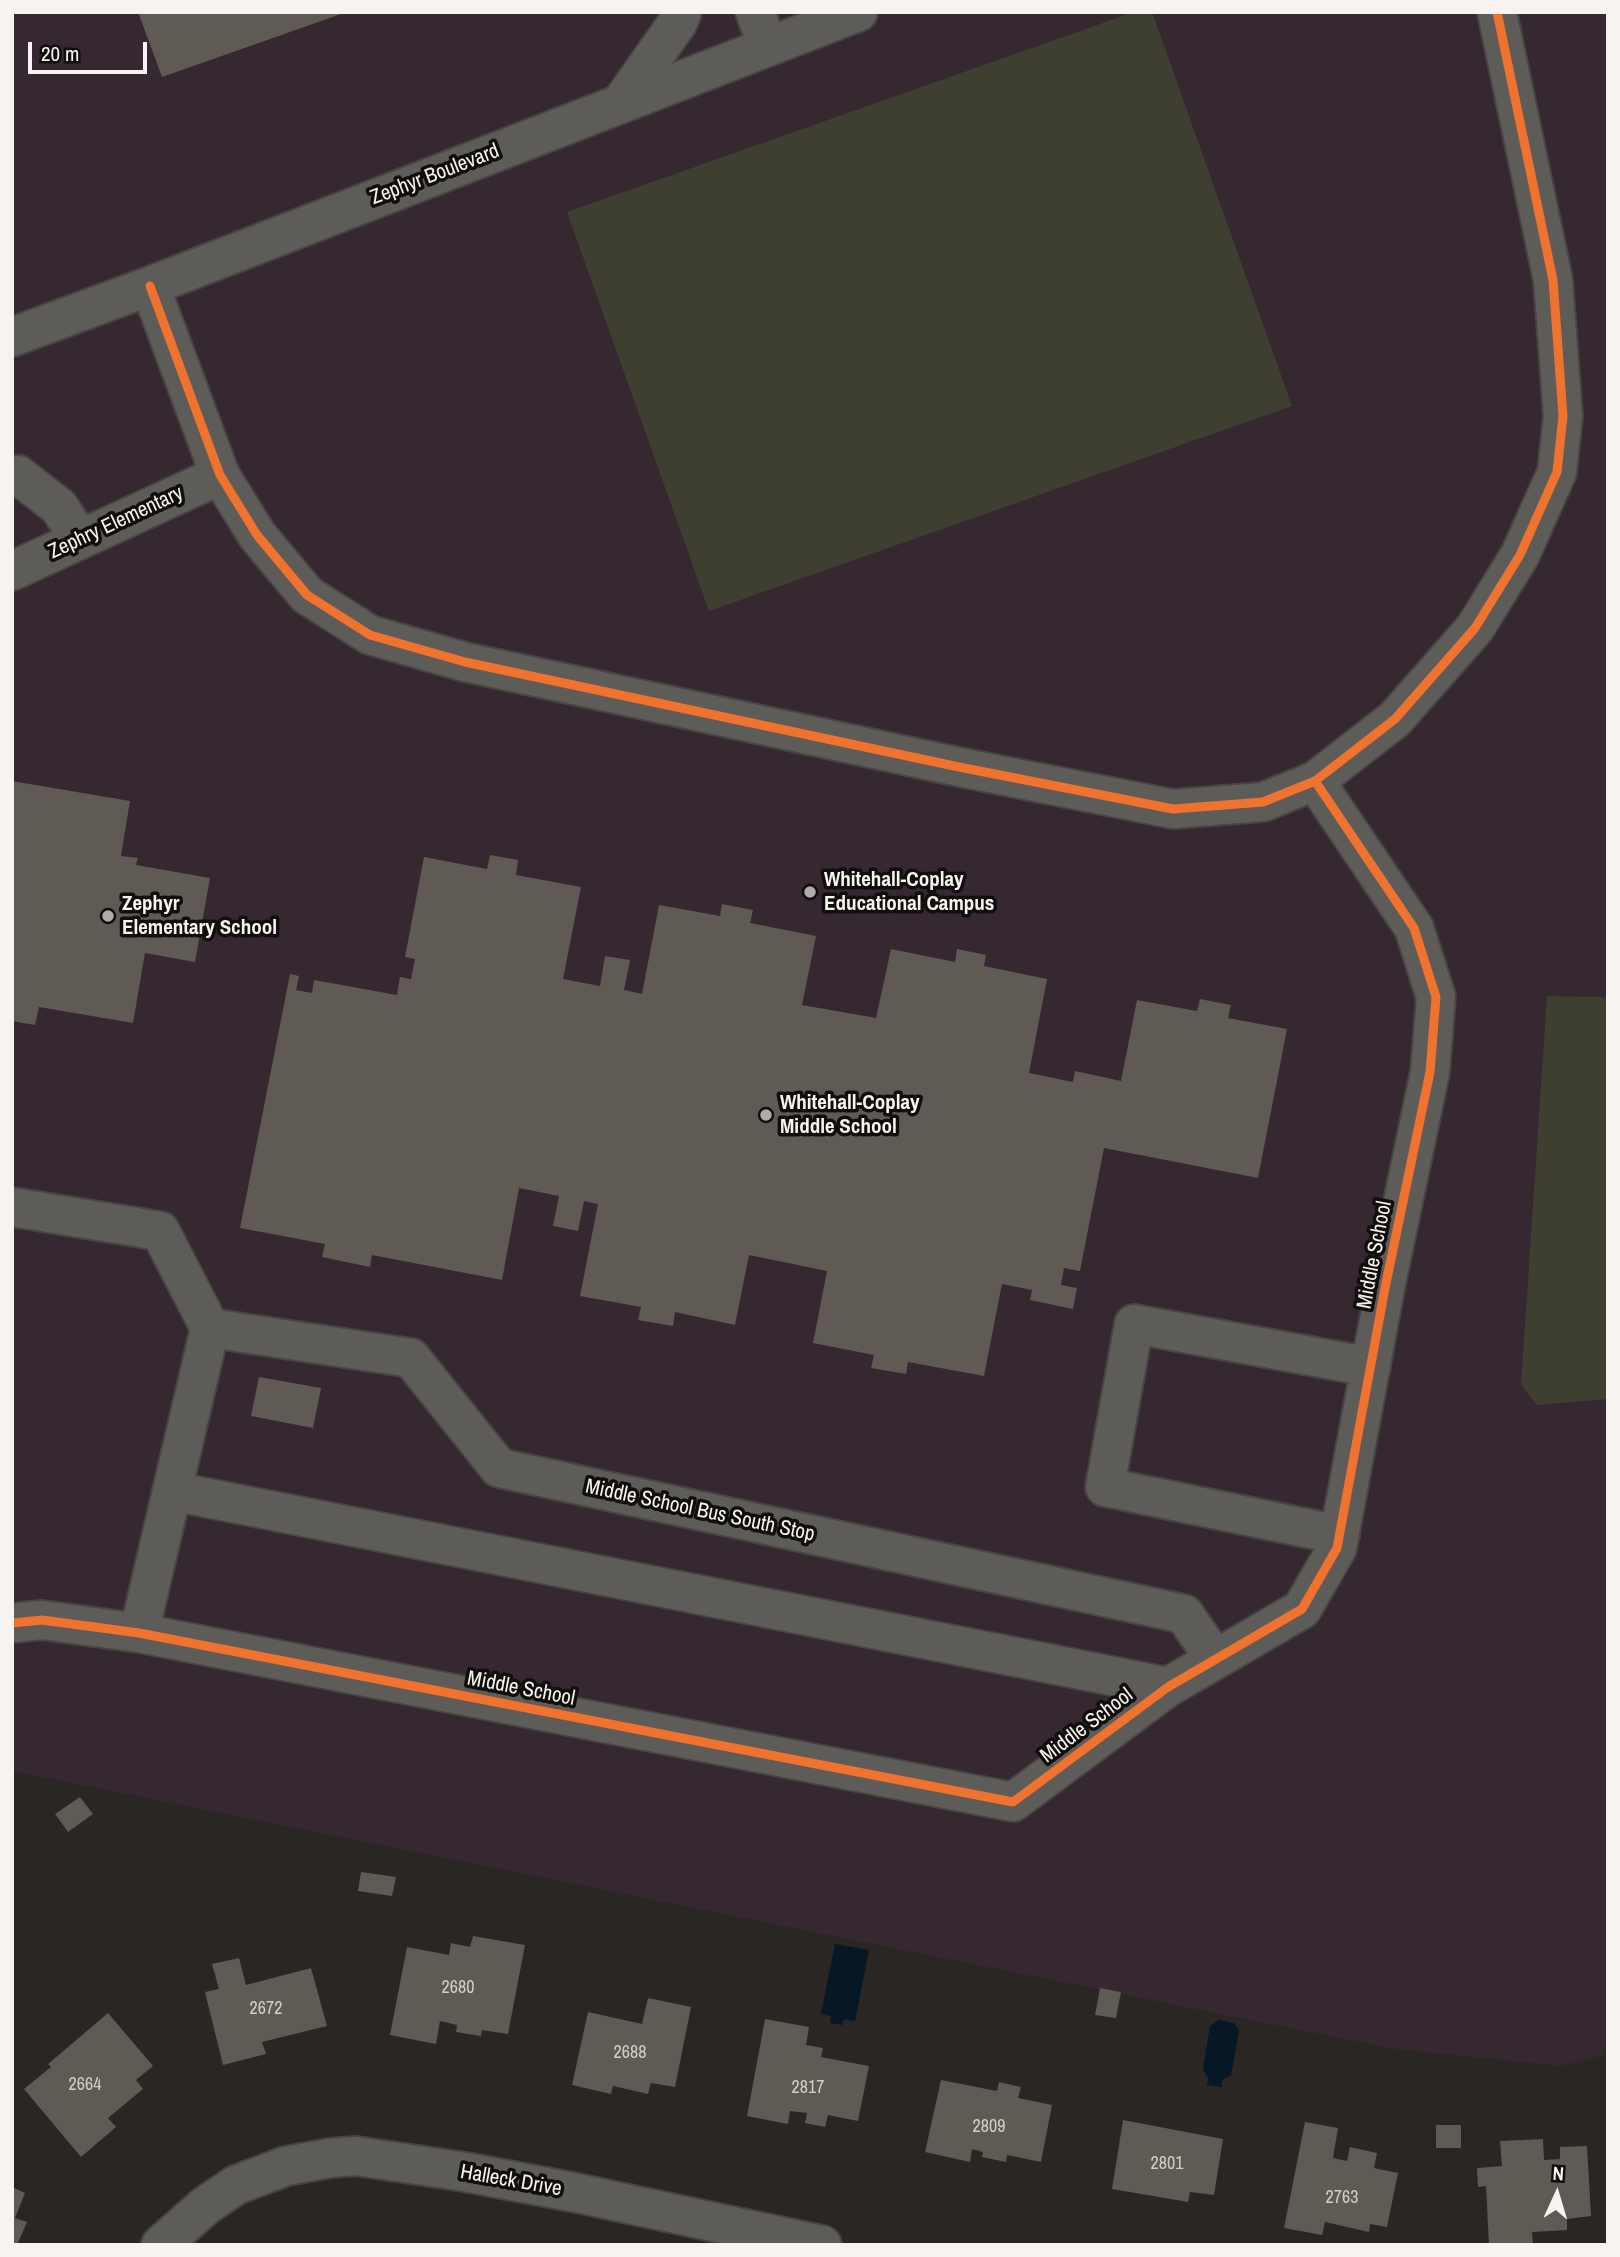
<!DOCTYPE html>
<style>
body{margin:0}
#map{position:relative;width:1620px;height:2257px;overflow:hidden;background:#292623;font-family:"Archivo Narrow",sans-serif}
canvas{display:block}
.frame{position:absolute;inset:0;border:14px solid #f7f3f0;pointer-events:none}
.north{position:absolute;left:1522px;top:2159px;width:70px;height:70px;-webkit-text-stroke:5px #110f0d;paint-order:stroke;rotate:4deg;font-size:19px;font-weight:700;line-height:28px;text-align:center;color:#f7f3f0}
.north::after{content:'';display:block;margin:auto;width:24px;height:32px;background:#f7f3f0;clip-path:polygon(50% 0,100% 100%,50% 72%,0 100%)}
.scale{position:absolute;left:28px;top:42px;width:119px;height:32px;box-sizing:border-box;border:4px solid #f7f3f0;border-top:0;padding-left:9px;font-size:21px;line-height:24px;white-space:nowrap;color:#f7f3f0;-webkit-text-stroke:5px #110f0d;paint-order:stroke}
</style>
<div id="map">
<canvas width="1620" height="2257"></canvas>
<div class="frame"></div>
<div class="north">N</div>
<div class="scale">20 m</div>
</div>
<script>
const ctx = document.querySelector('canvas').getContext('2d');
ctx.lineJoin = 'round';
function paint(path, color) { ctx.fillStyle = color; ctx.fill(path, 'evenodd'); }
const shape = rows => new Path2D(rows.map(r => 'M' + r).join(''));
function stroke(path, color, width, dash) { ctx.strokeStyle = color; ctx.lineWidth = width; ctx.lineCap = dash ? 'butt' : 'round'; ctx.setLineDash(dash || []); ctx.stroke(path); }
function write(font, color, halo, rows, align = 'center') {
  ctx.font = font + ' "Archivo Narrow",sans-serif'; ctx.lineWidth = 7; ctx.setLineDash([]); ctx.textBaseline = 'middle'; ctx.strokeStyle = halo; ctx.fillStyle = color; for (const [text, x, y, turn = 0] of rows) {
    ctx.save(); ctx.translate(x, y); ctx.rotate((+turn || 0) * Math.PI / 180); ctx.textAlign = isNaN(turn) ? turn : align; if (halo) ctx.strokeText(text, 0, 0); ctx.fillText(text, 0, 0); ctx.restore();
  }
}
paint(shape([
 [12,12,1608,12,1608,2054,1561,2066,1395,2049,12,1771]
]), '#362830');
paint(shape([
 [1134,12,1152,12,1292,406,709,611,567,212],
 [1547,996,1600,997,1608,999,1608,1399,1537,1405,1521,1385]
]), '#3e3f31');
paint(shape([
 [835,1944,869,1950,855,2021,844,2019,842,2025,830,2023,831,2016,821,2014],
 [1219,2020,1234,2023,1239,2031,1231,2075,1222,2080,1222,2087,1207,2085,1208,2078,1203,2069,1210,2026]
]), '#061725');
paint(shape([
 [138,12,344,12,344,13,162,77],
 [12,781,130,801,121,856,138,858,136,865,210,878,195,962,145,953,133,1023,39,1007,35,1025,12,1021],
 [490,855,518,860,516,875,581,887,563,979,600,986,605,956,630,960,624,990,642,994,659,905,720,916,722,904,753,910,750,923,816,936,802,1005,876,1018,891,949,955,962,957,949,986,955,984,966,1047,979,1029,1073,1073,1082,1075,1071,1121,1081,1137,1000,1197,1011,1200,999,1231,1005,1228,1018,1287,1029,1258,1178,1104,1148,1080,1271,1064,1268,1061,1285,1077,1288,1073,1309,1030,1300,1032,1290,1002,1284,984,1376,908,1362,906,1374,871,1368,874,1355,813,1343,827,1271,749,1255,735,1325,675,1312,673,1326,638,1320,641,1307,580,1296,598,1204,584,1201,578,1231,553,1226,559,1196,519,1188,502,1280,372,1255,370,1267,322,1257,325,1244,240,1228,290,974,299,976,296,990,312,993,314,980,397,995,400,977,411,979,415,959,405,957,424,857,487,869],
 [259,1377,321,1388,313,1428,251,1416],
 [80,1797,93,1814,68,1832,55,1814],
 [361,1872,396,1877,392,1896,358,1891],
 [473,1936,525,1945,508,2034,482,2030,481,2036,456,2032,457,2025,440,2021,436,2044,390,2035,407,1947,449,1955,451,1943,470,1947],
 [239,1958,246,1985,311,1968,327,2026,262,2042,266,2054,223,2065,205,1992,219,1989,212,1964],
 [1100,1988,1121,1992,1116,2018,1095,2015],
 [648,1998,691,2007,675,2087,651,2083,648,2094,613,2086,611,2094,572,2085,588,2012,642,2024],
 [108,2013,153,2066,136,2080,143,2089,108,2118,116,2127,81,2157,24,2089,51,2067,48,2064],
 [765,2019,809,2027,806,2045,823,2048,821,2057,869,2066,858,2121,828,2115,825,2127,805,2123,807,2113,790,2111,788,2124,747,2116],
 [941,2080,997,2091,999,2082,1021,2087,1018,2098,1052,2105,1041,2162,1007,2155,1006,2162,982,2157,983,2152,972,2149,970,2162,925,2152],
 [1123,2120,1223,2139,1214,2195,1190,2192,1188,2202,1112,2189],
 [1305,2122,1338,2128,1333,2158,1347,2161,1350,2147,1377,2153,1374,2168,1398,2173,1387,2227,1370,2224,1369,2232,1325,2222,1322,2235,1284,2228],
 [1436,2125,1461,2125,1461,2148,1436,2148],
 [1543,2139,1544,2160,1560,2159,1560,2147,1587,2146,1591,2216,1567,2219,1567,2230,1532,2232,1533,2245,1489,2245,1486,2186,1478,2187,1477,2168,1502,2166,1500,2141],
 [12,2187,25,2193,15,2218,27,2222,17,2245,12,2245]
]), '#5f5a54');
const minor = shape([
 [755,12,768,46],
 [621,103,678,22,682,12],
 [150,286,220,475,257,535,307,595,370,635,465,662,959,767,1173,809,1263,802,1315,781,1395,719,1475,628,1520,555,1557,472,1563,416,1553,280,1497,12],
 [12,337,150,286,858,12],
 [12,477,18,475,59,507,80,539],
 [12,571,220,475],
 [12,1207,160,1231,210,1328,139,1633],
 [210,1328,411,1358,499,1468,1184,1614,1215,1659],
 [172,1491,1168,1687],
 [1340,1535,1105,1487,1134,1324,1371,1367],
 [12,1623,42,1620,139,1633,1013,1802,1168,1687,1302,1609,1337,1548,1385,1288,1430,1072,1436,997,1414,928,1315,781],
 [161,2245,205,2206,236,2185,286,2166,330,2158,356,2156,465,2172,572,2192,822,2245]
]);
stroke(minor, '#474542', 42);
stroke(minor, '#5e5c59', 38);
stroke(shape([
 [150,286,220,475,257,535,307,595,370,635,465,662,959,767,1173,809,1263,802,1315,781,1395,719,1475,628,1520,555,1557,472,1563,416,1553,280,1497,12],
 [12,1623,42,1620,139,1633,1013,1802,1168,1687,1302,1609,1337,1548,1385,1288,1430,1072,1436,997,1414,928,1315,781]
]), '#ef722f', 9);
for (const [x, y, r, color] of [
 [810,892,7,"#afaba8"],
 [108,916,7,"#afaba8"],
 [766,1115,7,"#afaba8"]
]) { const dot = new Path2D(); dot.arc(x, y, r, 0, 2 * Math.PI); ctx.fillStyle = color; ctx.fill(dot); stroke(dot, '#110f0d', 2.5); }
write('18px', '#d1cdc9', null, [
 ["2680",458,1988],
 ["2672",266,2009],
 ["2688",630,2053],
 ["2664",85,2085],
 ["2817",808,2088],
 ["2809",989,2127],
 ["2801",1167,2164],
 ["2763",1342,2198]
]);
write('21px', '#f7f3f0', '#110f0d', [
 ["Zephyr Boulevard",435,175,-21],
 ["Zephry Elementary",116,523,-25],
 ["Middle School",1375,1255,-79],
 ["Middle School Bus South Stop",700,1511,12],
 ["Middle School",521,1689,11],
 ["Middle School",1087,1726,-37],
 ["Halleck Drive",511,2181,10]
]);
write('bold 21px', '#f7f3f0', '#110f0d', [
 ["Whitehall-Coplay",824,880],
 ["Educational Campus",824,904],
 ["Zephyr",122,904],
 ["Elementary School",122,928],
 ["Whitehall-Coplay",780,1103],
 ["Middle School",780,1127]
], 'left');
</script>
